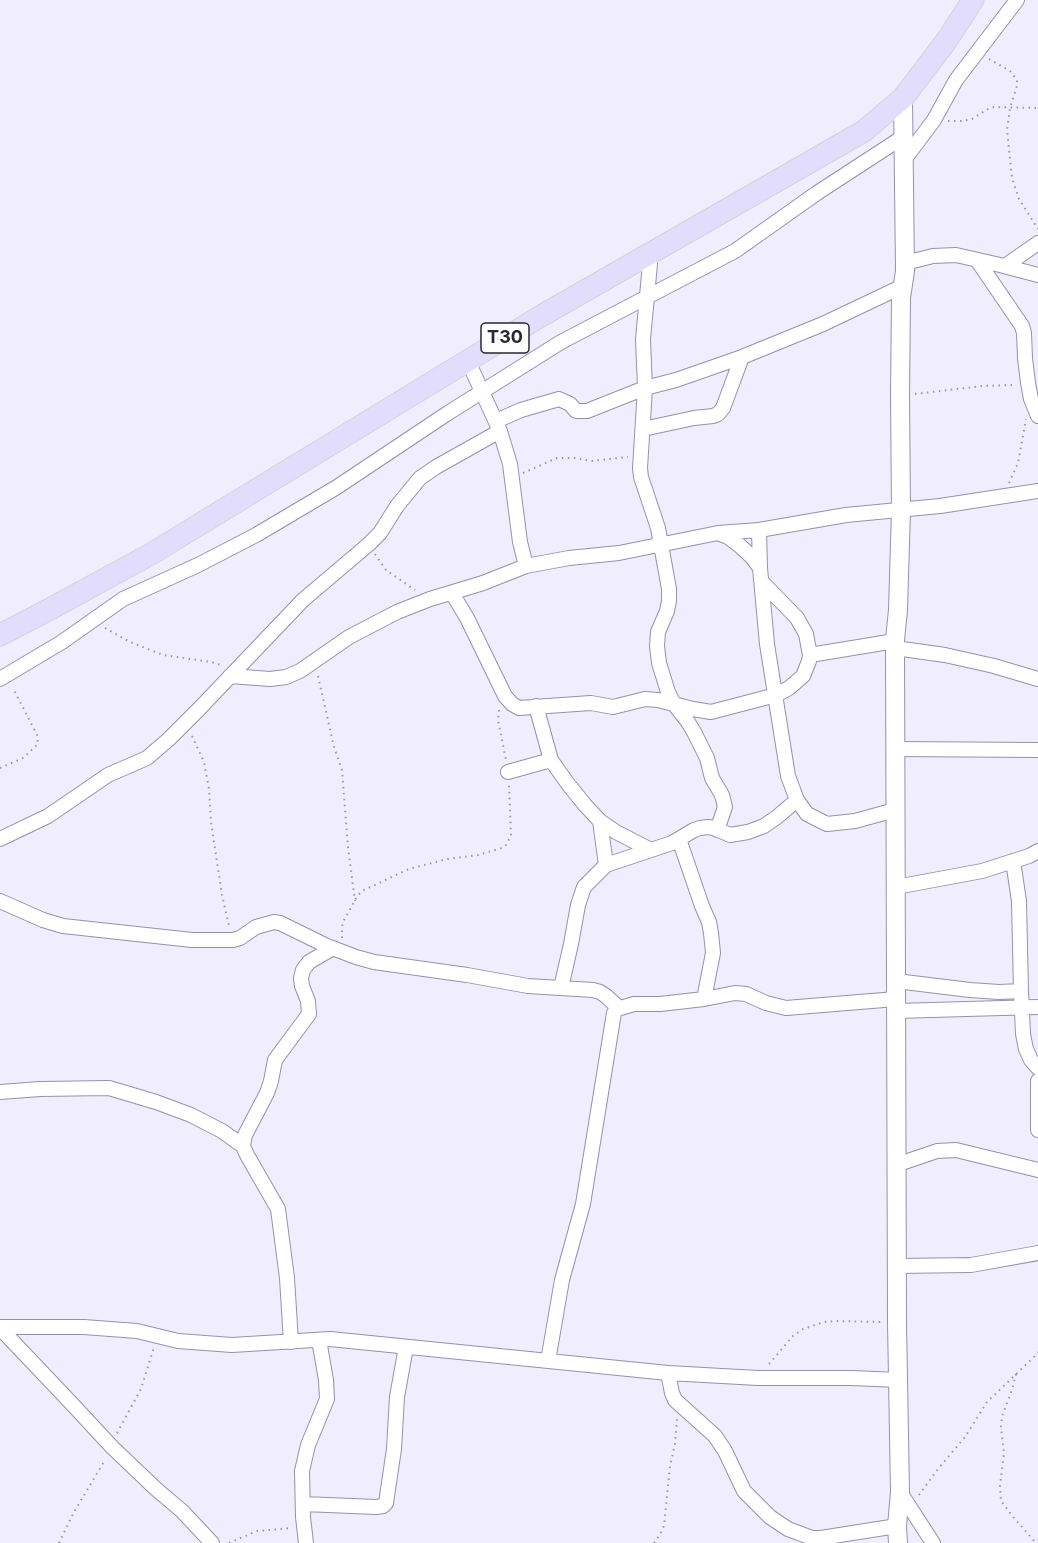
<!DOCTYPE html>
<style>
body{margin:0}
canvas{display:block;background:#f0eefe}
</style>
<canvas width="1038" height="1543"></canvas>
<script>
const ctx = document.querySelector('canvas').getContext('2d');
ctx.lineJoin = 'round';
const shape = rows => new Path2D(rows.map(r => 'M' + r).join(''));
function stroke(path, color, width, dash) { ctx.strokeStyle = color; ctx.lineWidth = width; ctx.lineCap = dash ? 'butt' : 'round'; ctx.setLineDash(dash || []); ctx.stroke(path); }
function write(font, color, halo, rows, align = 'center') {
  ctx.font = font + ' Inter,sans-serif'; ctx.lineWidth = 5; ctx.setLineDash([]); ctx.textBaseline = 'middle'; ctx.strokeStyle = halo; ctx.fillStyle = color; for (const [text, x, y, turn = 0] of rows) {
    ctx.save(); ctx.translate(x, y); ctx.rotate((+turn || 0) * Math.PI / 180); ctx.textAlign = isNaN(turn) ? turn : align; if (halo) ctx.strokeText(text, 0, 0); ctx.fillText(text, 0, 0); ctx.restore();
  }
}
const street = shape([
 [904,160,934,120,956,80,1017,0],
 [651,253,643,339,645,388,640,468,641,477,658,528,669,589,669,601,667,611,658,632,657,646,659,663,668,692,674,704,688,722,694,732,707,758,712,778,722,795,725,807,717,830],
 [977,260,1022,326,1024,333,1025,358,1028,383,1031,399,1038,416],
 [905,263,933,256,956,255,1000,265,1038,275],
 [1005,266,1038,243],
 [468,361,500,431,510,464,520,542,526,566],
 [496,421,521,410,559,399,570,404,576,411,587,411,645,388,676,380,742,357,823,324,903,286],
 [643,429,694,418,713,416,718,414,723,408,742,357],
 [759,530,760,568,767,644,788,776,797,800,807,814,827,824,855,821,895,810],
 [720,534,728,537,739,545,752,557,760,568],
 [452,593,467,618,505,696,512,704,519,708,591,703,613,707,645,699,658,700,693,709,711,712,776,695,789,688,803,676,809,661,810,655,806,634,797,618,761,581],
 [895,648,945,655,994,666,1038,679],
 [810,655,895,641],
 [230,676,270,679,286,677,300,671,349,637,397,612,430,599,483,583,526,566,569,558,619,553,718,533,759,530,846,515,940,506,1038,491],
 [0,679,62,642,123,599,198,565,256,535,337,487,448,413,561,342,735,251,817,193,903,137],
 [536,706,551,760,568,784,585,805,600,821,616,832,651,850],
 [895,749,1038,750],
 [508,772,551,760],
 [600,821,606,865],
 [0,839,48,816,108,775,147,758,169,739,199,709,303,600,369,544,380,533,397,506,420,478,436,467,500,431],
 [679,839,702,906,709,922,711,933,713,953,704,999],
 [1013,861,1019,901,1021,991,1023,1034,1026,1049,1031,1060,1038,1068],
 [896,887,982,871,1029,856,1038,851],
 [0,901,43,920,63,926,192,940,233,940,240,938,256,927,274,922,280,923,327,946,356,957,374,962,467,975,528,986,593,990,600,992,606,996,619,1008],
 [896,981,970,990,999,992,1021,991],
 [561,988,571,944,578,905,584,887,606,865,672,843,694,830,700,828,708,827,714,828,730,835,748,832,764,826,777,817,797,800],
 [896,1011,1038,1007],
 [1038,1081,1038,1130],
 [0,1092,40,1089,109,1088,156,1102,191,1115,222,1131,243,1146],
 [896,1165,937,1151,956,1150,1038,1170],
 [897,1266,971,1265,1038,1253],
 [0,1327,84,1327,137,1331,178,1341,232,1345,330,1339,668,1373,758,1378,852,1378,898,1380],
 [0,1328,73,1405,112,1447,156,1489,182,1511,212,1543],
 [291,1342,287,1278,278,1209,247,1155,243,1146,245,1135,267,1093,271,1081,275,1060,309,1014,308,1001,302,986,301,978,303,970,309,962,333,948],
 [548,1361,562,1280,583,1204,613,1019,614,1013,617,1009,634,1004,660,1004,704,999,735,993,746,994,766,1003,786,1008,896,999],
 [668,1373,672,1393,675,1400,715,1436,725,1451,744,1491,770,1517,788,1529,812,1538,821,1538,897,1526],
 [900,1492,933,1543],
 [303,1504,376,1507,383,1506,386,1503,394,1449,397,1397,406,1347],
 [306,1543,303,1517,302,1471,308,1445,327,1399,326,1380,319,1340]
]);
const secondary = shape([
 [898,1543,897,1526,900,1492,897,1322,895,640,898,610,901,510,900,396,901,298,905,271,903,98]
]);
const primary = shape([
 [0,635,50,609,151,554,541,316,864,131,903,98,947,40,973,0]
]);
stroke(street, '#9591aa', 16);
stroke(secondary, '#9591aa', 20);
stroke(primary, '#d4d4d6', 23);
stroke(shape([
 [989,59,1010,71,1017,80,1017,86,1010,108,1007,130,1012,178,1019,199,1038,229],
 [948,121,963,121,972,119,988,109,994,107,1038,108],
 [915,394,982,386,1016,385],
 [523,473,557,458,575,458,591,461,628,457],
 [1009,483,1018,463,1026,419],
 [375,554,386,570,415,590],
 [105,628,130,642,163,655,211,662,221,665],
 [318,676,334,747,342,770,348,847,355,901],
 [499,710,498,720,506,760],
 [192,736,204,762,209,789,211,822,222,895,229,926],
 [0,768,23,758,38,744,37,735,13,688],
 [342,938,342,927,344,920,358,895,364,890,409,869,447,859,478,855,502,848,506,845,511,836,509,784],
 [769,1364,793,1336,803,1329,824,1322,835,1321,882,1322],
 [1016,1374,1012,1390,1002,1416,1001,1427,1004,1453,1000,1486,1001,1501,1014,1518,1036,1543],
 [117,1433,141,1389,154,1347],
 [919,1495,938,1469,965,1437,987,1402,1034,1357,1038,1352],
 [59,1543,74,1512,105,1460],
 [229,1543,257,1531,292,1528],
 [654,1543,659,1536,664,1526,670,1466,675,1444,677,1419]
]), '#9997a5', 2, [1.5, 4.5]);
stroke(street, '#fff', 14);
stroke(secondary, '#fff', 18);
stroke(primary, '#e2ddfd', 21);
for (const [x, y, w] of [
 [505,338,48]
]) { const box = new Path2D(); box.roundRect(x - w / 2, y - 15, w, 30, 4.5); ctx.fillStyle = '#fdfdfd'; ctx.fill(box); stroke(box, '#292731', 1.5); }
write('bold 18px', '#292731', null, [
 ["T30",505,338]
]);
</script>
